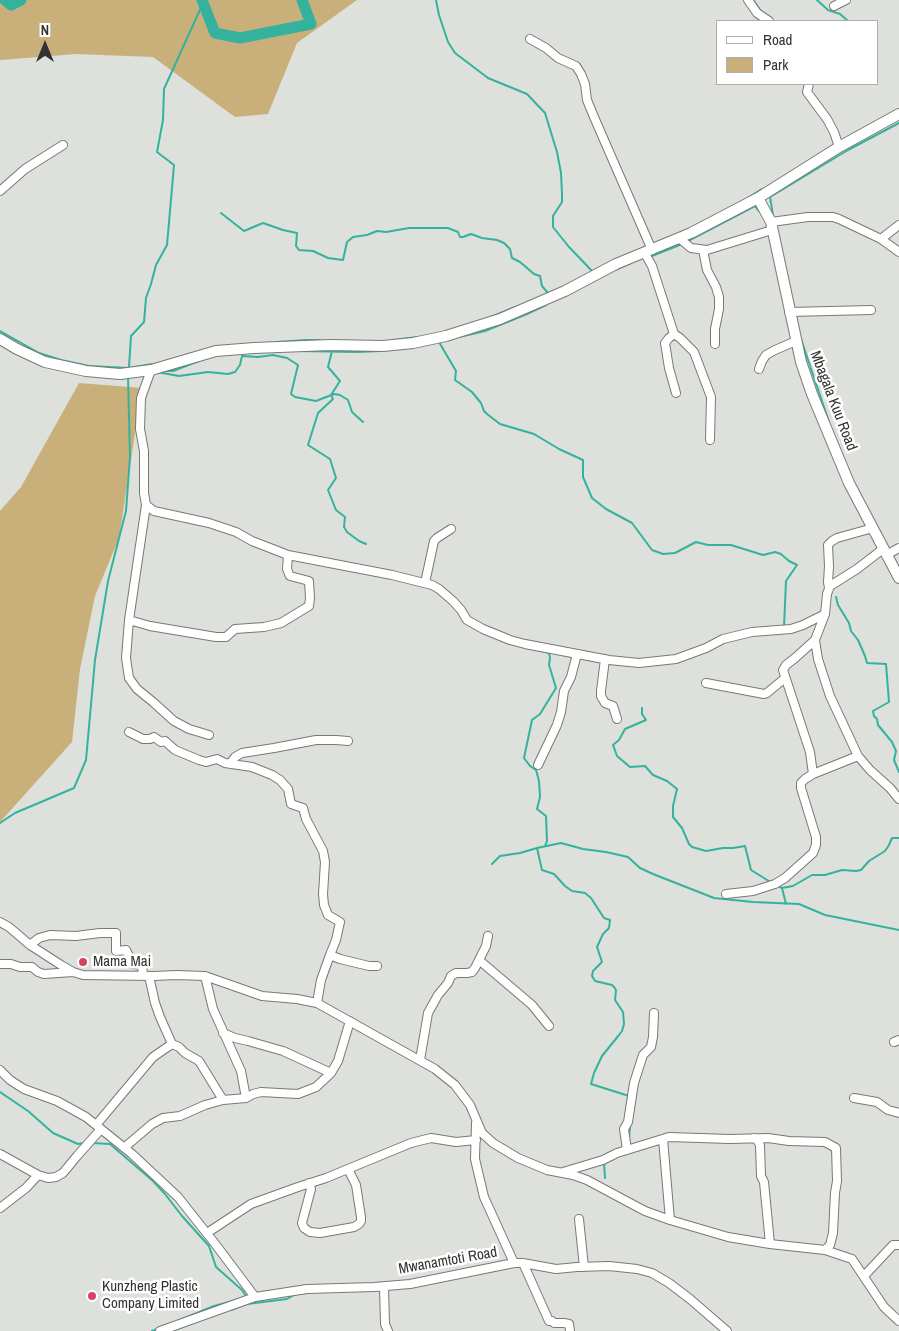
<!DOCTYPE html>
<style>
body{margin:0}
#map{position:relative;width:899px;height:1331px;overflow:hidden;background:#dde0db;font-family:"Archivo Narrow",sans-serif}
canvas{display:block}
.legend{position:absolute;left:716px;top:20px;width:162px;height:65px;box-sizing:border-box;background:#fff;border:1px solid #adadad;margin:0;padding:6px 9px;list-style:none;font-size:15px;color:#323331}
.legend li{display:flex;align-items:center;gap:10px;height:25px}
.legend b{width:25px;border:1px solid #adadad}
.north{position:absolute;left:20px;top:20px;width:50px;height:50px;-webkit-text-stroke:4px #fff;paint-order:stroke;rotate:0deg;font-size:14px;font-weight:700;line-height:20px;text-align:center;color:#323331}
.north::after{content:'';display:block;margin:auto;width:18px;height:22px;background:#323331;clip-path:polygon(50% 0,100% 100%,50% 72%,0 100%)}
</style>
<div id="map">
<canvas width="899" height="1331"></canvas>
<ul class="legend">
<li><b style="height:6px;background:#fff"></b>Road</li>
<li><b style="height:14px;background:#c9af79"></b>Park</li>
</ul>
<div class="north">N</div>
</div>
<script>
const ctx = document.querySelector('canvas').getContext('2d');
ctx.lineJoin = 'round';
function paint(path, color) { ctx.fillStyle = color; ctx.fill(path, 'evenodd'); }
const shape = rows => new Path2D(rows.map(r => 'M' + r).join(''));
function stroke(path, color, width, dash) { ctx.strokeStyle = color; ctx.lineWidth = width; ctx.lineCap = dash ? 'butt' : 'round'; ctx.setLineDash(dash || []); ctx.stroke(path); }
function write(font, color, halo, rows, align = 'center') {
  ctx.font = font + ' "Archivo Narrow",sans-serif'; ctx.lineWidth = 5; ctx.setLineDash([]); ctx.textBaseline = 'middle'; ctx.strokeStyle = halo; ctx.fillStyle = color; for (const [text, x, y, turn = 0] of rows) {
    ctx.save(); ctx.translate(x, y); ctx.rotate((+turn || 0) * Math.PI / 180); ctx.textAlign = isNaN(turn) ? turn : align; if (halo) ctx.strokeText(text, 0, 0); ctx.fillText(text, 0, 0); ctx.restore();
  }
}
paint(shape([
 [0,0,357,0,297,43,268,114,235,117,153,57,76,54,0,60],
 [79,383,142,388,119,538,95,596,80,669,72,742,0,822,0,511,21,487]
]), '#c9af79');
stroke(shape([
 [436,0,439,15,448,42,455,53,488,78,527,94,545,113,557,152,561,173,562,194,562,202,553,216,553,227,569,247,593,272],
 [753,0,761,11],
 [817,0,828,10,840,14,848,21],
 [749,197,762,189],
 [221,213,244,231,263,223,283,230,297,233,296,246,299,250,313,251,328,258,343,260,347,242,353,237,367,235,377,231,386,232,409,228,448,228,458,232,460,237,463,237,471,234,482,238,497,240,504,243,510,249,512,258,520,262,534,274,540,276,542,286,548,293],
 [773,215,770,197,848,150,899,123],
 [686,242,755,206,760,212],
 [649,256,652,256,682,244],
 [615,270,631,263],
 [491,317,515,307],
 [0,331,39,353,61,360,89,366,129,368,152,364],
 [459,337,485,331,527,314,546,305],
 [801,339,829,422],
 [394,340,417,337],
 [277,342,306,340,320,340],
 [439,342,456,371,455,380,472,392,481,403,484,411,487,414,500,424,534,434,559,449,583,460,583,477,592,498,606,509,632,523,652,550,663,554,675,553,696,542,708,545,731,545,763,555,775,552,781,554,789,561,797,565,786,581,784,627],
 [298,351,357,352,380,351],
 [332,351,328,367,340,381,331,395,333,399,318,413,308,445,330,459,336,478,328,490,336,510,345,517,344,527,347,532,359,541,366,544],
 [129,367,131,336,144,322,146,298,151,284,156,265,167,245,174,165,157,152,163,120,164,89,203,3],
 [163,371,173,371,199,361],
 [157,372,179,376,208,372,228,374,235,372,240,365,242,356,258,357,273,355,287,358,298,365,291,394,295,397,316,401,334,394,340,395,348,400,352,412,363,422],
 [836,597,838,605,849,623,851,631,858,640,865,656,867,663,886,664,889,702,873,711,874,716,877,719,878,725,892,742,896,751,894,760,899,772],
 [542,651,549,653,550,658,549,665,556,688,540,714,532,720,524,758,530,766,536,770,539,781,540,797,537,809,546,816,547,841,545,846],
 [642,708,642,714,646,720,625,729,619,740,613,745,617,756,630,767,645,766,653,775,667,781,677,789,673,806,673,817,682,828,689,844,692,847,706,851,723,848,733,848,745,846,751,870,772,883],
 [0,823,15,813,74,788,86,760,95,660,108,581,126,511,130,457,128,376],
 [537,848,542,870,554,874,565,886,572,891,585,893,591,898,604,918,610,920,609,928,603,934,597,947,602,962,593,971,592,976,595,981,612,985,614,987,616,990,615,1000,623,1012,624,1024,622,1031,619,1035,602,1056,594,1073,591,1084,629,1096],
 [492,864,500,856,520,853,537,848,561,843,583,849,606,852,628,857,640,868,653,874,714,898,753,902,799,904,825,915,899,930],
 [776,885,782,888,786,904],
 [782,888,793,886,812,875,825,875,842,870,856,871,861,870,869,861,885,851,889,845,892,838,899,838],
 [0,1092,28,1111,53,1133,78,1144,84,1143],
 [629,1139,630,1126],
 [92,1143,110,1144,153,1181,165,1194,182,1216,209,1246,216,1267,242,1290,246,1296],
 [604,1163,605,1178],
 [231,1310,247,1304,287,1299,296,1294],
 [180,1320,214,1306,237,1300],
 [152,1331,159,1328],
 [172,1331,193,1323]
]), '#35b29e', 2);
stroke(shape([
 [5,0,11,5,21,0],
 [202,0,215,33,240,38,311,24,302,0]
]), '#35b29e', 11);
const street = shape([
 [748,0,757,13,769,21],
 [834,6,846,0],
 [530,39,546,48,558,58,576,66,581,74,585,84,587,100,594,117,652,250],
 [809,84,807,92,827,119,834,132,839,147],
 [0,191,25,169,63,145],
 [771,222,808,217,833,217,839,219,881,239,899,252],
 [679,238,691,248,707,250,772,230],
 [881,239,899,225],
 [703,250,707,270,716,287,719,297,719,309,715,329,715,344],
 [644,252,652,266,674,334,680,338,694,352,711,397,710,440],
 [789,312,871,310],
 [674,334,669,338,665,343,669,368,676,393],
 [759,369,762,361,766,355,775,350,796,341],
 [151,370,141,398,140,429,144,451,144,493,146,505,154,511,209,523,236,532,252,541,288,555,392,575,432,585,439,589,453,601,461,610,467,620,483,629,510,640,525,644,609,660,639,663,676,659,706,648,723,639,752,632,791,629,803,625,825,614,827,594,830,586,857,569,883,549],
 [146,505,129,620,126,658,129,678,137,689,153,702,174,721,189,729,209,735],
 [886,555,899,548],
 [425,583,434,541,437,538,451,529],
 [829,588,828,582,829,566,828,545,832,541,837,538,873,528],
 [129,620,150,626,216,637,226,637,235,629,264,627,281,623,309,606,310,598,309,581,290,576,289,574,287,569,288,555],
 [605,659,601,691,601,696,605,703,613,706,617,719],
 [706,683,764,694,767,693,785,678],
 [129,732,143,739,150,739,154,737,161,742,165,741,175,750,199,760,206,762,217,759,225,763,252,767,272,775,280,780,288,789,291,804,303,808,306,819,323,851,325,862,323,894,324,905,328,915,340,922,336,940,330,955],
 [858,756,870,770,890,788,899,799],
 [230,764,235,757,242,753,274,748,316,740,336,740,348,741],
 [538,765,557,725,561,712,564,691,571,677,577,654],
 [813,774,810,752,783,670,786,665,795,658,815,640,825,614],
 [726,894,753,891,775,884,785,878,813,853,816,845,816,837,801,788,801,783,805,779,813,774,858,756,830,696,818,659,815,640],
 [0,922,9,927,30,945,61,965,73,972,83,975,154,976,176,975,205,976,262,996,297,999,317,1003,435,1069,455,1085,470,1105,482,1133,493,1143,518,1158,547,1170,573,1175,587,1180,645,1211,670,1220,728,1237,770,1244,825,1250,852,1259,884,1307,899,1321],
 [30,945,39,938,50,935,76,936,100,933,116,933,116,951,126,950,133,964,142,965,143,975],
 [479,960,532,1005,549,1026],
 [0,964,11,964,20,967,32,967,38,972,44,974,73,972],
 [149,976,155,1003,160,1017,172,1044,179,1047,185,1053,199,1061,223,1100],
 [205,976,213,1009,241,1071,246,1098],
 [317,1003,321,980,330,955,340,959,369,966,377,966],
 [223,1033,235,1038,248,1041,283,1051,331,1073],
 [894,1042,899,1040],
 [420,1060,428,1013,438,995,448,983,451,976,456,973,467,973,472,972,475,968,486,946,488,936],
 [0,1070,10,1080,24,1089,57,1101,86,1117,132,1154,178,1197,216,1245,255,1297],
 [854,1098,877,1102,888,1110,899,1113],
 [476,1123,475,1159,484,1197,514,1263],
 [96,1125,153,1057,172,1044],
 [754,1138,758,1141,760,1145,761,1176,764,1182,770,1244],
 [663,1139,670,1220],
 [125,1147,152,1124,163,1118,180,1116,205,1105,223,1100,246,1098,253,1094,261,1092,298,1094,316,1087,331,1073,338,1061,350,1021],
 [627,1150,624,1129,628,1122,634,1083,643,1055,651,1047,653,1037,654,1013],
 [0,1154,38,1175,48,1178,56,1177,63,1173,77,1156,101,1129],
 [563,1172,603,1160,617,1153,669,1137,730,1139,768,1138,789,1141,825,1142,836,1148,837,1181,835,1193,833,1233,830,1245,825,1250],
 [309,1183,311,1189,302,1223,304,1228,310,1232,320,1233,354,1227,359,1224,361,1221,361,1217,356,1185,348,1169],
 [0,1208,26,1188,38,1175],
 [579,1219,584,1267],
 [207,1233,251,1204,298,1187,326,1178,411,1143,431,1138,456,1142,476,1140],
 [523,1263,549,1321,552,1321,554,1323,564,1323,569,1324,570,1331],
 [864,1276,893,1245,899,1245],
 [384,1286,385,1324,388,1331],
 [160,1331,255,1297,307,1289,374,1287,410,1284,514,1263,523,1263,556,1269,577,1267,609,1266,637,1269,652,1273,669,1283,690,1299,727,1331]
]);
const secondary = shape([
 [758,198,771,222,801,362,812,394,849,483,899,578],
 [0,339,17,349,45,362,86,371,120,374,151,370,216,351,254,348,330,345,383,346,413,343,446,336,500,319,565,291,616,264,691,233,758,198,839,147,899,114]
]);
stroke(street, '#777975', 10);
stroke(secondary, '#777975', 12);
stroke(street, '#fff', 8);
stroke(secondary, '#fff', 10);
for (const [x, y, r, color] of [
 [83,962,5,"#d44461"],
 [92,1296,5,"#d44461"]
]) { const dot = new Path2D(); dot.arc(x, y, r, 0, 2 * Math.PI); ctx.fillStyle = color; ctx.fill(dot); stroke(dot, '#fff', 2); }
write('15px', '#323331', '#fff', [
 ["Mbagala Kuu Road",833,401,69],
 ["Mwanamtoti Road",448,1261,-10]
]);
write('15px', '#323331', '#fff', [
 ["Mama Mai",93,962],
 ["Kunzheng Plastic",102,1287],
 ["Company Limited",102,1304]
], 'left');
</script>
